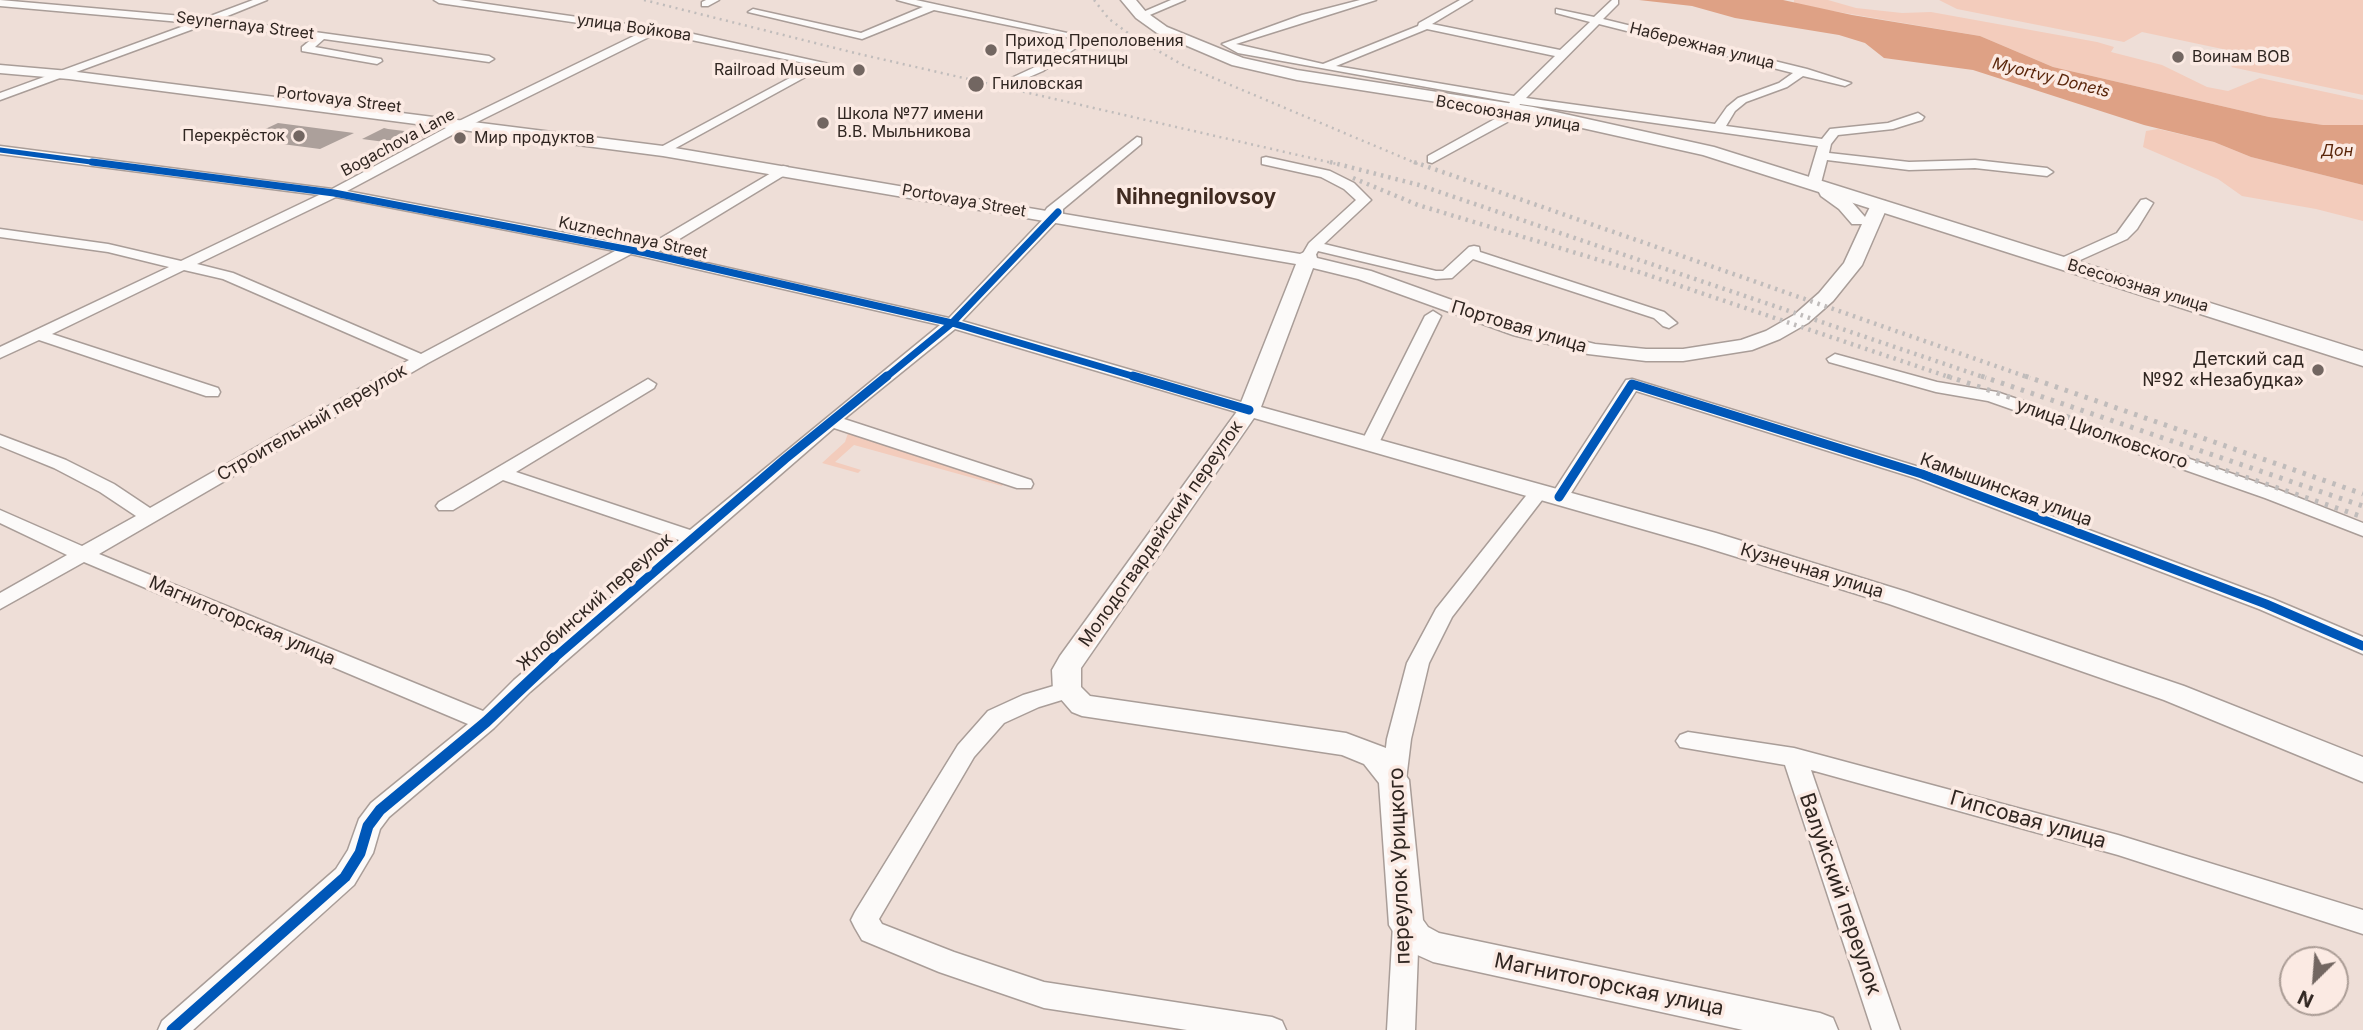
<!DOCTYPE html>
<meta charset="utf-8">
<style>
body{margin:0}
#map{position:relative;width:2363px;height:1030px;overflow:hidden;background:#eeded7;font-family:Inter,sans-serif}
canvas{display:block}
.north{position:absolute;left:2279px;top:946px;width:70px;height:70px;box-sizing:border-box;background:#fbeae3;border:2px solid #aa9c95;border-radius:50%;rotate:205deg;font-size:19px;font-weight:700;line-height:28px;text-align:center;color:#302621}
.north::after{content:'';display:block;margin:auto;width:24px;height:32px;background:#726661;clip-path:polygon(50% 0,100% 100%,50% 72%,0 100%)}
</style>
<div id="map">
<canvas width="2363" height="1030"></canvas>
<div class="north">N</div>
</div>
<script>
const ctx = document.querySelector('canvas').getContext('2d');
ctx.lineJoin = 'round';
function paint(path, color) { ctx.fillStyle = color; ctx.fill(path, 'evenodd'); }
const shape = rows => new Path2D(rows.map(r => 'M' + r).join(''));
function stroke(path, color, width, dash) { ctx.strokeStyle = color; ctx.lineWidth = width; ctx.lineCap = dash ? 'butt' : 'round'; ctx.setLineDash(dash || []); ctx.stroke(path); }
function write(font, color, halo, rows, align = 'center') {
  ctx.font = font + ' Inter,sans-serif'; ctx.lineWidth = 7; ctx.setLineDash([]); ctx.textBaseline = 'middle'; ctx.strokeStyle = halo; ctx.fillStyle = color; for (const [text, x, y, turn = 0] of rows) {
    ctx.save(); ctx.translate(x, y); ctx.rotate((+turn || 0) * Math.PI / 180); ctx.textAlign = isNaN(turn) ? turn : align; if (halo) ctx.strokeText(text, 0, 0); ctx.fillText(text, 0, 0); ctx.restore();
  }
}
paint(shape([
 [1794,0,1828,0,1856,8,1902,13,1931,12,2097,42,2114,47,2111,52,2162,65,2207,87,2228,91,2260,78,2363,100,2363,125,2323,125,2269,117,2053,67,1980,36,1821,9,1794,3],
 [1939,0,2363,0,2363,95,2231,67,2246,54,2142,32,2124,42,1957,9],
 [2158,129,2214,142,2251,157,2363,185,2363,221,2316,209,2242,196,2218,179,2143,147,2146,131],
 [848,433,1006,481,1002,486,854,445,835,462,861,470,858,473,822,463,845,442]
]), '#f3ccbc');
paint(shape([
 [1639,0,1783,0,1852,15,1980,36,2053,67,2269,117,2323,125,2363,125,2363,185,2251,157,2214,142,2144,125,1973,70,1884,58,1865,43,1839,35,1735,18,1692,6]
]), '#dea185');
paint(shape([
 [278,123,354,133,320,149,244,139],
 [384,128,388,129,429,134,408,145,362,139]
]), '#aca09b');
const minor = shape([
 [0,0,205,18,253,0,267,0,220,19,489,56,494,59,489,62,324,39,315,47,381,59,382,61,377,64,302,51,302,47,313,38,207,24,0,100,0,93,192,23,0,6,0,0],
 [434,0,459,0,647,27,657,26,829,64,663,155,657,151,659,148,814,65,657,33,467,127,347,191,644,248,783,166,788,167,788,173,658,252,949,318,1048,214,1045,211,1047,208,1137,137,1141,138,1141,144,1063,209,1063,215,962,321,1255,406,1258,410,1255,414,1243,414,955,329,844,419,1031,480,1033,484,1031,488,1017,488,834,428,530,692,494,728,389,817,380,829,373,853,354,885,193,1030,158,1030,162,1021,336,869,348,850,359,819,371,803,468,724,84,562,0,609,0,593,67,555,0,523,0,510,82,546,136,516,100,492,54,468,0,446,0,435,66,460,114,484,150,508,409,360,223,279,184,270,52,334,218,388,220,392,218,396,206,396,39,340,0,358,0,347,169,267,108,252,0,237,0,229,108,244,181,261,319,195,0,154,0,146,332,189,459,121,642,32,439,3,434,0],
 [336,197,615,251,421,354,233,273,197,264,336,197],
 [631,254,940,325,690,530,516,472,654,388,656,384,648,379,439,502,436,506,439,510,453,510,503,480,679,540,514,680,483,711,99,554,428,363,631,254],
 [706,0,719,0,708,6,702,6,702,2,706,0],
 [897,0,916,0,1090,38,1043,71,1011,85,1007,84,1007,80,1035,67,1076,39,934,10,862,39,748,12,753,9,861,33,923,7,897,0],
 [1171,0,1185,0,1145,17,1136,15,1171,0],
 [1360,0,1376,0,1236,44,1323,64,1418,26,1419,23,1460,0,1472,0,1432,24,1560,50,1590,22,1556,13,1556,9,1594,17,1612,0,1618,0,1618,4,1603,19,1807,69,1851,83,1845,86,1803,76,1787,87,1746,102,1735,111,1726,126,1822,139,1830,129,1888,123,1918,113,1924,117,1922,120,1893,129,1838,135,1831,144,1829,153,1909,162,1975,160,2047,168,2053,172,2047,176,1975,168,1909,170,1827,160,1821,183,1814,187,1807,183,1818,146,1520,104,1511,120,1432,163,1428,162,1428,156,1502,115,1510,102,1238,53,1222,44,1302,15,1360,0],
 [1599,24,1793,73,1779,83,1738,98,1727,107,1715,124,1526,98,1599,24],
 [1427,29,1555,56,1514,96,1336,66,1427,29],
 [1266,157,1330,171,1354,183,1371,200,1324,244,1436,271,1443,271,1469,247,1474,246,1479,247,1480,252,1664,312,1677,323,1669,328,1663,326,1654,318,1473,259,1452,278,1436,279,1318,251,1314,258,1304,258,1302,255,1309,243,1356,200,1344,189,1321,177,1262,164,1262,158,1266,157],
 [2146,199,2153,203,2137,229,2127,239,2067,266,2057,266,2055,263,2057,260,2117,233,2141,200,2146,199],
 [1433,311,1441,316,1379,443,1376,447,1364,447,1361,443,1425,316,1433,311],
 [1835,354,1937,382,1997,392,2279,490,2363,523,2363,536,2265,498,1988,401,1936,392,1829,362,1827,359,1835,354],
 [1632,379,1929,470,2273,599,2363,637,2363,654,2259,609,1915,478,1636,391,1566,501,1552,501,1550,497,1626,380,1632,379],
 [1540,485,1549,491,1452,617,1429,663,1411,739,1406,780,1403,787,1394,789,1385,787,1382,780,1387,739,1407,663,1436,609,1533,487,1540,485],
 [1067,682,1075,684,1078,690,1075,696,1039,707,1004,723,974,757,879,919,882,924,954,952,1044,982,1272,1017,1282,1021,1286,1030,1187,1030,1044,1008,939,972,862,940,855,928,851,920,855,912,958,745,988,711,1023,695,1067,682],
 [1688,732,1794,748,2118,835,2363,910,2363,934,2118,855,1811,770,1900,1030,1872,1030,1785,765,1680,747,1676,741,1680,735,1688,732],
 [1406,913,1416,917,1419,925,1415,1030,1387,1030,1393,925,1396,917,1406,913]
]);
const major = shape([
 [0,65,69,71,663,146,1300,254,1309,250,1315,251,1317,258,1371,271,1527,327,1595,344,1646,349,1683,349,1741,340,1766,331,1794,315,1819,293,1844,263,1862,224,1852,224,1839,209,1821,196,1819,192,1821,188,1833,188,1851,201,1865,217,1873,201,1885,201,1888,205,1862,265,1833,301,1808,323,1780,339,1752,350,1683,361,1646,361,1588,354,1513,335,1358,279,1313,268,1261,407,1716,533,1907,592,2184,686,2363,757,2363,782,2164,700,1889,604,1698,545,1254,418,1081,668,1081,687,1090,696,1346,733,1386,748,1409,780,1423,920,1428,927,1439,933,1820,1013,1833,1018,1838,1030,1743,1030,1433,962,1404,949,1389,925,1379,783,1364,764,1342,755,1082,716,1072,712,1053,690,1052,670,1060,656,1238,410,1296,264,663,156,69,79,0,73,0,65]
]);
const highway = shape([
 [1121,0,1136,0,1146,12,1167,27,1243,58,1297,70,1533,107,1714,147,2363,351,2363,366,1703,155,1533,117,1297,80,1232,65,1157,33,1136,18,1121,0]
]);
stroke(minor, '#a99d98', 3);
stroke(major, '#a99d98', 3);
stroke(highway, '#a99d98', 3);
paint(minor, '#fcfaf9');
paint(major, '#fcfaf9');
paint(highway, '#fcfaf9');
stroke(shape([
 [644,0,855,53,1337,164],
 [1094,0,1109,19,1132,36,1183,65,1418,164]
]), '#c0bcbb', 2.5, [2, 4.5]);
stroke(shape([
 [1330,162,1419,185,1986,378],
 [1414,162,2030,378],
 [1353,178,1418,205,1642,273,1952,378]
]), '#c0bcbb', 4.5, [2.5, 5]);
stroke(shape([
 [1947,376,2363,517],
 [1981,376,2363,506],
 [2025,376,2363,494]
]), '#c0bcbb', 5, [3.5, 7]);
stroke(shape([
 [0,150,106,164]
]), '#0057b8', 5);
stroke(shape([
 [92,162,334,193,646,253,952,323,1139,378],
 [885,378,952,323,1058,212]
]), '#0057b8', 7);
stroke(shape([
 [1133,376,1249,410],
 [1559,497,1632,384,1922,474,2266,604,2363,646],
 [552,660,785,459,887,376]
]), '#0057b8', 9);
stroke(shape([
 [172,1030,345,877,360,853,368,826,380,810,486,722,554,658]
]), '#0057b8', 11);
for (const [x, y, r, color] of [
 [991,50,7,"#726661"],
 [2178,57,7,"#726661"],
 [859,70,7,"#726661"],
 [976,84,9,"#726661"],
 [823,123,7,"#726661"],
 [299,136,7,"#726661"],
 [460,138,7,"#726661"],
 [2318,370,7,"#726661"]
]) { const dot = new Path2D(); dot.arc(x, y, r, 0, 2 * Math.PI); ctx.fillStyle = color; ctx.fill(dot); stroke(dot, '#fbeae3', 2.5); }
write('16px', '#302621', '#fbeae3', [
 ["Seynernaya Street",245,26,7],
 ["улица Войкова",634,28,8],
 ["Набережная улица",1702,46,14],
 ["Portovaya Street",339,100,7],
 ["Всесоюзная улица",1508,114,10],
 ["Bogachova Lane",398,143,-28],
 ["Portovaya Street",964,201,10],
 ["Kuznechnaya Street",633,238,12],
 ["Всесоюзная улица",2138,286,17]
]);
write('16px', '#302621', '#fbeae3', [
 ["Приход Преполовения",1005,41],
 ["Пятидесятницы",1005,59],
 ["Воинам ВОВ",2192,57],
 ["Railroad Museum",845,70,"right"],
 ["Гниловская",992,84],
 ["Школа №77 имени",837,114],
 ["В.В. Мыльникова",837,132],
 ["Перекрёсток",285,136,"right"],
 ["Мир продуктов",474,138]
], 'left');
write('italic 16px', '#5a260b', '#fbeae3', [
 ["Myortvy Donets",2051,78,14],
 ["Дон",2337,151]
]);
write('18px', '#302621', '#fbeae3', [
 ["Портовая улица",1519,327,17],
 ["Строительный переулок",312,423,-30],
 ["улица Циолковского",2102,434,19],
 ["Камышинская улица",2006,490,20],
 ["Молодогвардейский переулок",1161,534,-55],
 ["Кузнечная улица",1812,571,17],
 ["Жлобинский переулок",595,602,-41],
 ["Магнитогорская улица",242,621,23]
]);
write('18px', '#302621', '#fbeae3', [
 ["Детский сад",2304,360],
 ["№92 «Незабудка»",2304,381]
], 'right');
write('bold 21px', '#402b21', '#fbeae3', [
 ["Nihnegnilovsoy",1196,198]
]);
write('21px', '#302621', '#fbeae3', [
 ["Гипсовая улица",2028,820,16],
 ["переулок Урицкого",1400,866,-92],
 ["Валуйский переулок",1840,894,71],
 ["Магнитогорская улица",1609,985,12]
]);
</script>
